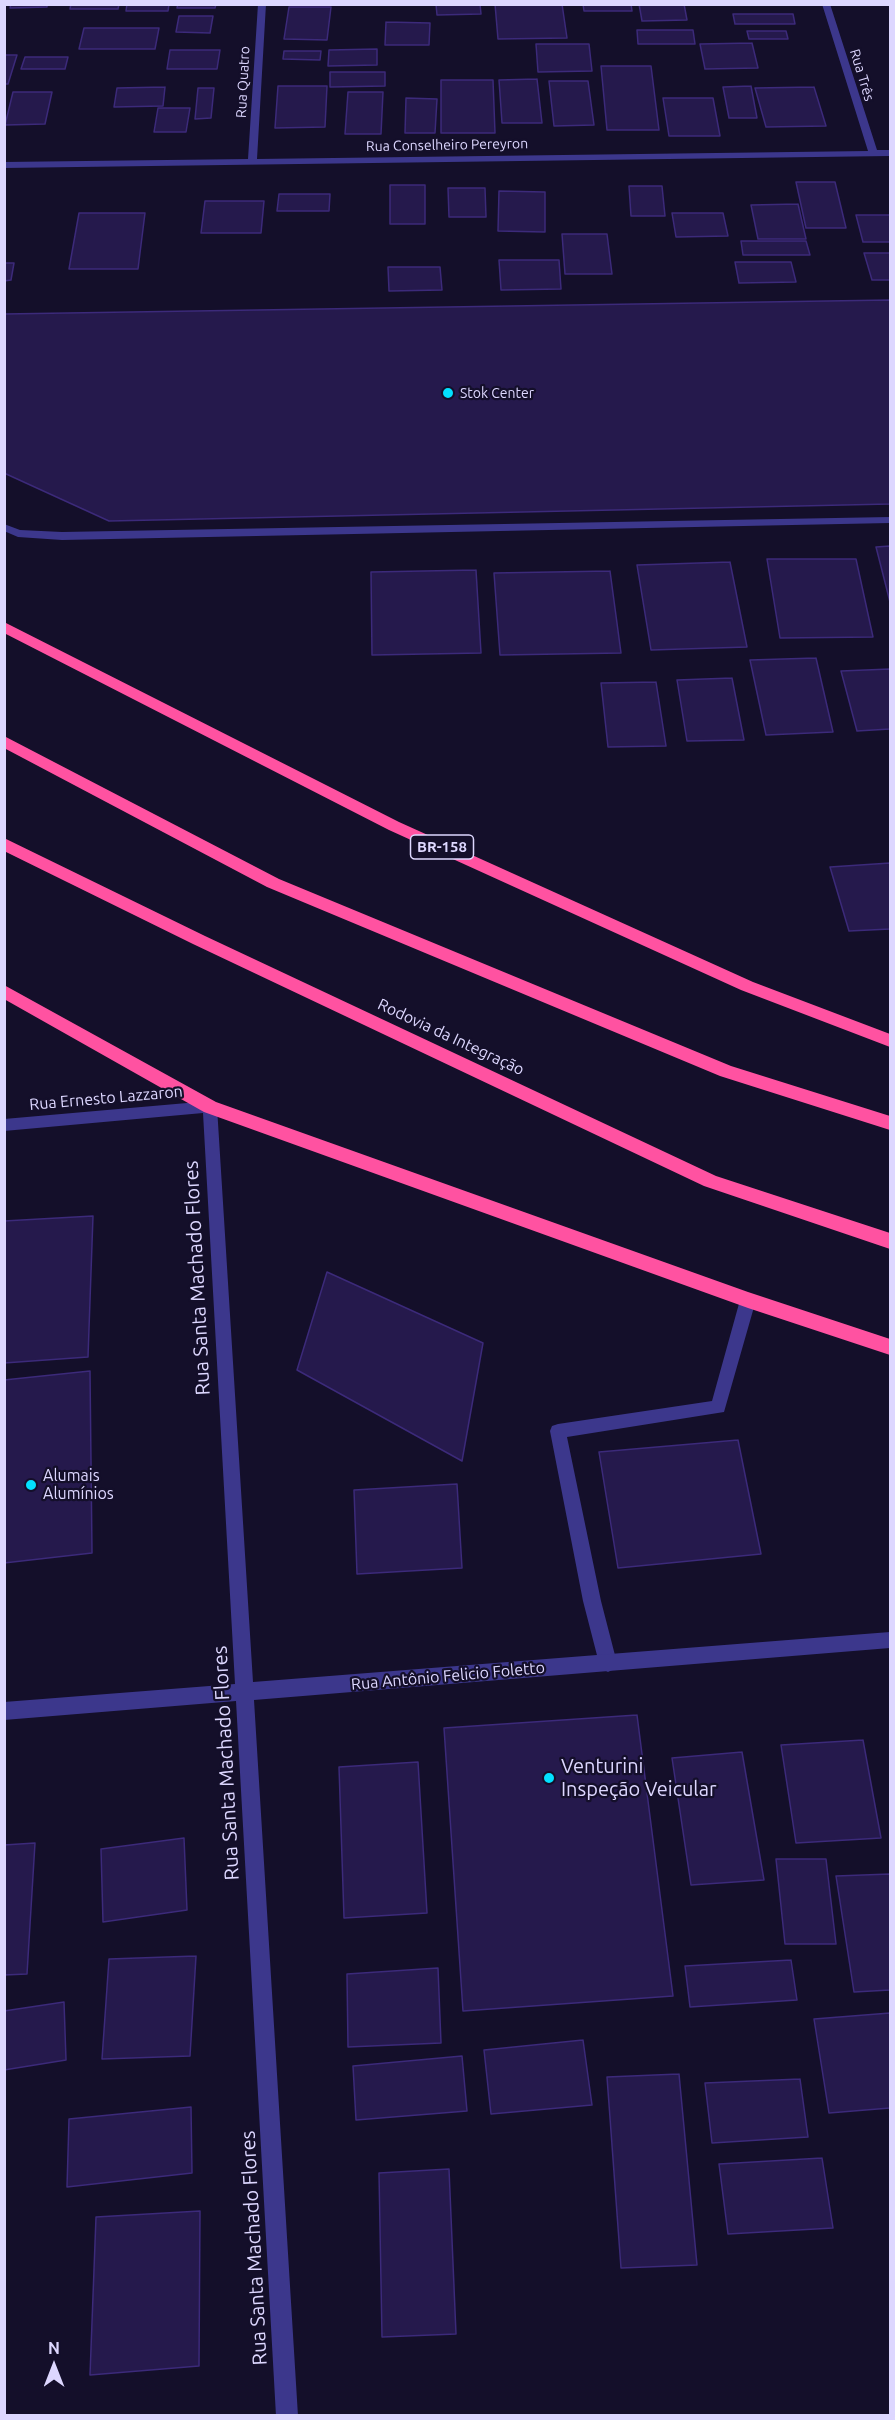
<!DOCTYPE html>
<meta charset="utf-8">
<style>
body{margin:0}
#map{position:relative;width:895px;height:2420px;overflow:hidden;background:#140f2a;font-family:Ubuntu,sans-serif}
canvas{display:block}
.frame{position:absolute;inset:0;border:6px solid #ddd7ff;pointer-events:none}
.north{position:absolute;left:24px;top:2336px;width:60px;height:60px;-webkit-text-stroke:4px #140f2a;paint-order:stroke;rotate:0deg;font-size:16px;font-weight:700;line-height:24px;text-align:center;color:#ddd7ff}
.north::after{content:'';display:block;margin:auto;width:21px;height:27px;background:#ddd7ff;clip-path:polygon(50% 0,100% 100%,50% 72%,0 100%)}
</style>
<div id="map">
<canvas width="895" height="2420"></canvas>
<div class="frame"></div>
<div class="north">N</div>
</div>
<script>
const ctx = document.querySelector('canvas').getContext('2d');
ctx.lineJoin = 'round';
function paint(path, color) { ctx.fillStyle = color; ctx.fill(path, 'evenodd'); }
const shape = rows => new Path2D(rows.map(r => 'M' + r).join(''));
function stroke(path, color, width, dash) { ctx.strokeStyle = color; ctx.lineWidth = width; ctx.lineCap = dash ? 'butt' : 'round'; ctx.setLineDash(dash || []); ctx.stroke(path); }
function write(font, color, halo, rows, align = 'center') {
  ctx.font = font + ' Ubuntu,sans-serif'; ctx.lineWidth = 4.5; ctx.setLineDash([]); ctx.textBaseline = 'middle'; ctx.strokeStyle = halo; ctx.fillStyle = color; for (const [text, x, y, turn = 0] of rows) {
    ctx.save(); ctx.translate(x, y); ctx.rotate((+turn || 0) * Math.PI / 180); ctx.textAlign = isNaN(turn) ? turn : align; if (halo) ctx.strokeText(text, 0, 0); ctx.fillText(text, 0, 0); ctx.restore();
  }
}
const building = shape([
 [11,4,47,4,47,7,10,8,11,4],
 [71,4,119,4,118,9,70,9,71,4],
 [127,4,169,4,168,11,126,11,127,4],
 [178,4,216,4,215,8,177,8,178,4],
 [436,4,480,4,481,14,437,15,436,4],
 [495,4,562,4,567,38,498,39,495,4],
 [583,4,631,4,632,11,584,11,583,4],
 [639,4,684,4,687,20,642,21,639,4],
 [289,7,331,7,327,40,284,39,289,7],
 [733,14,793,14,795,24,735,24,733,14],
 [179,16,213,16,210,33,176,32,179,16],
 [386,22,430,23,429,45,385,45,386,22],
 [84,28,159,28,155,49,79,49,84,28],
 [637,30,693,30,695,44,638,44,637,30],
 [747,31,786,31,788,39,749,39,747,31],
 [752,43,758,68,705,69,700,44,752,43],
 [536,44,589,44,592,71,538,72,536,44],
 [377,49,377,65,328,66,329,50,377,49],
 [170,50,220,50,217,69,167,69,170,50],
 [284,51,321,51,320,60,283,59,284,51],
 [4,55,17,55,8,84,4,84,4,55],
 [25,57,68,57,65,69,21,69,25,57],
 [601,66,651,66,659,130,607,130,601,66],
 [330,72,385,72,385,86,330,87,330,72],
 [537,79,542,123,502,123,499,80,537,79],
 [441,80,493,80,495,133,441,133,441,80],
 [549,81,588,81,594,125,554,126,549,81],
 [278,86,327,86,325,127,275,128,278,86],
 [751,86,757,118,729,118,723,87,751,86],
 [165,87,163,106,114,107,117,88,165,87],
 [814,87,826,126,766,127,755,88,814,87],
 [198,88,214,88,211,118,195,119,198,88],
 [13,92,52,92,45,124,5,125,13,92],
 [348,92,383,92,381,134,345,134,348,92],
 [406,98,437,99,435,133,405,133,406,98],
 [663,98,713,98,720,136,669,136,663,98],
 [158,108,190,108,186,132,154,132,158,108],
 [796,182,835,182,846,228,806,228,796,182],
 [390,185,425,185,425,224,390,224,390,185],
 [629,186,662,186,665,216,631,216,629,186],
 [448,188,485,188,486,217,449,217,448,188],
 [499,191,545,192,545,232,498,231,499,191],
 [279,194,330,194,329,211,277,211,279,194],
 [205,201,264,201,261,233,201,233,205,201],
 [798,204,806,239,758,239,751,205,798,204],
 [79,213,145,213,138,269,69,269,79,213],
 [672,213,723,213,728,236,676,237,672,213],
 [856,215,890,215,890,242,863,242,856,215],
 [562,234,607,234,612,274,565,274,562,234],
 [741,241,806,241,810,255,743,255,741,241],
 [864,253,890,253,890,280,872,280,864,253],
 [499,260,559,260,561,289,501,290,499,260],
 [735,262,791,262,796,282,739,283,735,262],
 [4,263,14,263,11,280,4,281,4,263],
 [388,267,440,267,442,290,389,291,388,267],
 [890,300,890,504,109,521,4,473,4,314,890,300],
 [890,546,890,602,876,547,890,546],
 [767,559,856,559,873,637,780,638,767,559],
 [730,562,747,647,651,650,637,565,730,562],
 [476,570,481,653,372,655,371,572,476,570],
 [610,571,621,653,500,655,494,573,610,571],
 [816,658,833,732,766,735,750,660,816,658],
 [890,669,890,729,857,731,841,671,890,669],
 [732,678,744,740,687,741,677,680,732,678],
 [656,682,666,746,608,747,601,683,656,682],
 [890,863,890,929,849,931,830,867,890,863],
 [93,1216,88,1357,4,1363,4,1221,93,1216],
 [327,1272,483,1343,462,1461,297,1370,327,1272],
 [90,1371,92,1553,4,1563,4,1380,90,1371],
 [738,1440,761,1554,618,1568,599,1452,738,1440],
 [457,1484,462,1568,357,1574,354,1490,457,1484],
 [637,1715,673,1996,463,2011,444,1728,637,1715],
 [863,1740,881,1838,796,1843,781,1745,863,1740],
 [742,1752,764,1880,691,1885,672,1758,742,1752],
 [418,1762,427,1913,344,1918,339,1767,418,1762],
 [184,1838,187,1910,103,1922,101,1849,184,1838],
 [35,1843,27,1974,4,1975,4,1845,35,1843],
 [776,1859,826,1859,836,1944,785,1944,776,1859],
 [890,1874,890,1990,854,1992,836,1876,890,1874],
 [196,1956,190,2056,102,2059,109,1959,196,1956],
 [791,1960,797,2000,690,2007,685,1966,791,1960],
 [438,1968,441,2043,348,2047,347,1974,438,1968],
 [64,2002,66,2060,4,2070,4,2011,64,2002],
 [890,2013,890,2108,829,2113,814,2019,890,2013],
 [583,2040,592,2105,491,2114,484,2050,583,2040],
 [462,2056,467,2111,356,2120,353,2066,462,2056],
 [679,2074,697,2265,621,2268,607,2077,679,2074],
 [800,2079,808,2137,712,2143,705,2083,800,2079],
 [191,2107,192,2173,67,2187,69,2119,191,2107],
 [822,2158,833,2228,728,2234,719,2164,822,2158],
 [449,2169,456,2334,382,2337,379,2173,449,2169],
 [200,2211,199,2366,90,2375,96,2217,200,2211]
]);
paint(building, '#25194c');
stroke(building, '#3c2a7a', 1.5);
paint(shape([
 [890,517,890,523,62,540,18,537,4,531,4,524,20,530,62,532,890,517],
 [748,1293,753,1295,756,1300,724,1412,567,1437,601,1601,617,1663,614,1669,608,1672,602,1669,599,1663,583,1601,550,1431,552,1426,558,1424,712,1401,740,1300,743,1295,748,1293]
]), '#3c378c');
paint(shape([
 [258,4,266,4,257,159,868,151,822,4,830,4,877,150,890,150,890,156,4,168,4,162,248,159,258,4],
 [210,1101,215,1103,217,1107,253,1682,890,1632,890,1648,254,1700,298,2416,276,2416,236,1701,4,1720,4,1702,235,1684,203,1113,4,1131,4,1119,210,1101]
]), '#3c378c');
paint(shape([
 [4,622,399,822,753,982,890,1034,890,1047,741,990,389,830,4,633,4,622],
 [4,736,279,879,731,1066,890,1116,890,1130,720,1076,267,887,4,748,4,736],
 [4,838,205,936,716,1176,890,1233,890,1249,704,1186,193,944,4,851,4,838],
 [4,985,216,1102,748,1292,890,1339,890,1355,748,1308,204,1112,4,999,4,985]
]), '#ff52a1');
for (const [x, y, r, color] of [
 [448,393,6,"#03e0ff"],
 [31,1485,6,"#03e0ff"],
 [549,1778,6,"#03e0ff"]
]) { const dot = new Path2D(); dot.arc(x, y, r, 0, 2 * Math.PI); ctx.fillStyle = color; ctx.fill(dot); stroke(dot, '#140f2a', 2); }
write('14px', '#ddd7ff', '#140f2a', [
 ["Rua Três",862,75,73],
 ["Rua Quatro",243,82,-87],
 ["Rua Conselheiro Pereyron",447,145,-1]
]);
write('14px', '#ddd7ff', '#140f2a', [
 ["Stok Center",460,393]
], 'left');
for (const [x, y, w] of [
 [442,847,63]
]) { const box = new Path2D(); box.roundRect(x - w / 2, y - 12, w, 24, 4.5); ctx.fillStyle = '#140f2a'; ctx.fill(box); stroke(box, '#ddd7ff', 1.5); }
write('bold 15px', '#ddd7ff', null, [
 ["BR-158",442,847]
]);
write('16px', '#ddd7ff', '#140f2a', [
 ["Rodovia da Integração",451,1037,25],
 ["Rua Ernesto Lazzaron",106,1098,-5],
 ["Rua Antônio Felicio Foletto",448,1676,-5]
]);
write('16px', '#ddd7ff', '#140f2a', [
 ["Alumais",43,1476],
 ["Alumínios",43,1494]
], 'left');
write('20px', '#ddd7ff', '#140f2a', [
 ["Rua Santa Machado Flores",197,1278,-93],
 ["Rua Santa Machado Flores",226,1763,-93],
 ["Rua Santa Machado Flores",254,2248,-93]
]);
write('20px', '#ddd7ff', '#140f2a', [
 ["Venturini",561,1766],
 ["Inspeção Veicular",561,1789]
], 'left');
</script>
